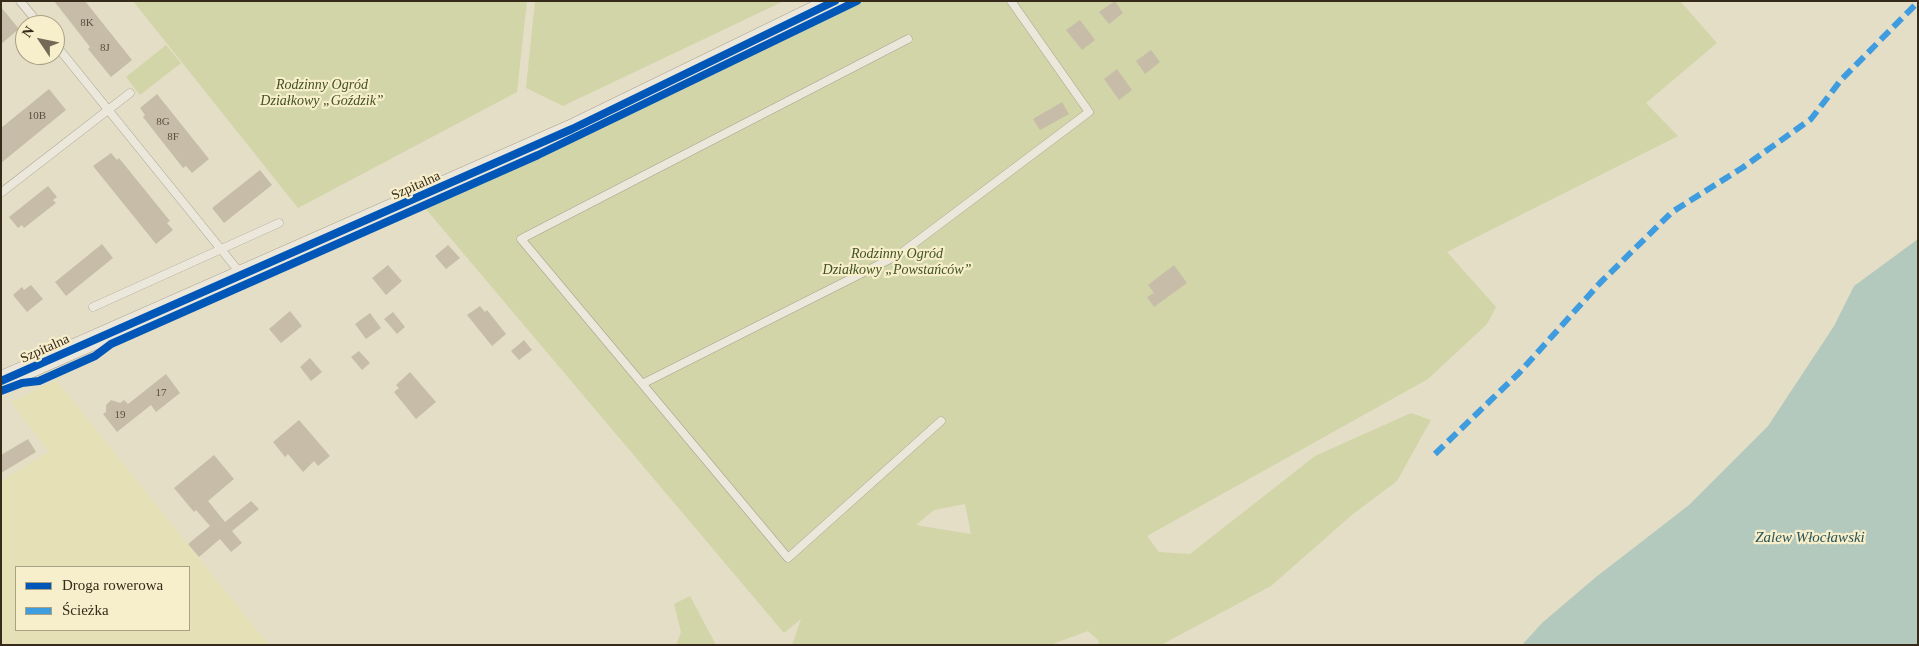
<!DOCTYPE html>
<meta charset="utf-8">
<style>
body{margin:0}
#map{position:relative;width:1919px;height:646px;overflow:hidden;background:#e4dec7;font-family:Georgia,serif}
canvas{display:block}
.frame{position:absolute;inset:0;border:2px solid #362a1a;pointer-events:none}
.legend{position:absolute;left:15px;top:566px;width:175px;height:65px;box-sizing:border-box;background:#f7eecb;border:1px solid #aaa084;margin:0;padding:6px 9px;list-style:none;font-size:15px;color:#362a1a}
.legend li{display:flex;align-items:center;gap:10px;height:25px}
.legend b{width:25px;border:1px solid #aaa084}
.north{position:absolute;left:15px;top:15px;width:50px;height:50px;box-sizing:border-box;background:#f7eecb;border:1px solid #aaa084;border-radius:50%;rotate:304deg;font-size:14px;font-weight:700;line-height:20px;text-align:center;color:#362a1a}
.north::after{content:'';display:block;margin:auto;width:18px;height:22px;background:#736957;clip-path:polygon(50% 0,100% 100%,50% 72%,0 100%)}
</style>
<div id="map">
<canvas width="1919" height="646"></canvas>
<div class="frame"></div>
<ul class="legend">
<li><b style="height:6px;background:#0057b8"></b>Droga rowerowa</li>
<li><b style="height:6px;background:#3e9cdf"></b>Ścieżka</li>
</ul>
<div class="north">N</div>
</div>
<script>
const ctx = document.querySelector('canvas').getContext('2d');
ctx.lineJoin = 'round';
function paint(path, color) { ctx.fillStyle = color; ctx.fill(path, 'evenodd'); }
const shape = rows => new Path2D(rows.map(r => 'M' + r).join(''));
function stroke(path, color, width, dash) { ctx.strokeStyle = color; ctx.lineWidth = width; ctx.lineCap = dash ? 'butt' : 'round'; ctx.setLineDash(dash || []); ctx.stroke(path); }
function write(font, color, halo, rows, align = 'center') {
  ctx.font = font + ' Georgia,serif'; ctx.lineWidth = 4.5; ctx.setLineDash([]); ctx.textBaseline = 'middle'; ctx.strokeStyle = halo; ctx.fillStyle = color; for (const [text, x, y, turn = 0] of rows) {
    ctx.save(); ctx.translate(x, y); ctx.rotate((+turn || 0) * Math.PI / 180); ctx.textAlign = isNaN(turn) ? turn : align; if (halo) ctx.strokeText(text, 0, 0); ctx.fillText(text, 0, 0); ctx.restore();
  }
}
paint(shape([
 [56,380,269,645,1,645,1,481,49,452,11,402],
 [16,567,189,567,189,630,16,630]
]), '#e5e0b6');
paint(shape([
 [133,1,527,1,517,92,298,208],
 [535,1,784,1,563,106,526,88],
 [861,1,1680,1,1717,43,1646,103,1678,136,1447,252,1496,307,1487,324,1428,379,1147,536,1159,552,1190,554,1315,456,1411,413,1431,420,1397,481,1353,514,1271,586,1161,645,1098,645,1099,641,1088,631,1050,645,792,645,801,619,784,633,425,208,583,137],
 [965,504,971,534,916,525,934,510],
 [166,45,181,63,140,95,126,77],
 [690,596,716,645,676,645,681,632,674,604]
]), '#d1d5a8');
paint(shape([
 [1918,239,1918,645,1522,645,1542,623,1596,577,1689,505,1768,426,1834,326,1854,286]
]), '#b4c9bd');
paint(shape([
 [54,1,85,1,132,60,111,77,88,49,90,47],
 [1115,1,1123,13,1109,24,1099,12],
 [1,7,19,29,1,44],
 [1080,20,1095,40,1082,50,1066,30],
 [1151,50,1160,62,1145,74,1136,61],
 [1117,69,1132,90,1119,100,1104,79],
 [49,89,66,110,1,163,1,128],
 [157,94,209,159,192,173,186,166,183,168,143,117,145,115,140,108],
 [1062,102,1069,114,1040,130,1033,119],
 [111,153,117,160,119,158,170,221,167,223,173,230,156,244,93,166],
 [260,170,272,185,224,223,212,208],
 [48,186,57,197,53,200,56,203,24,228,22,225,18,228,9,217],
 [102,244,113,258,66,296,55,282],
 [448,245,460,258,446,269,435,256],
 [388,265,402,281,386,295,372,278],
 [1174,265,1187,283,1154,307,1147,297,1154,293,1148,285],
 [31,285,43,299,27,312,13,295,22,287,24,290],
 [480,306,485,312,487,310,506,334,492,346,467,315],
 [290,311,302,326,281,343,269,329],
 [393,312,405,327,397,334,384,319],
 [370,313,381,328,366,339,355,324],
 [524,340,532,350,519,360,511,351],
 [359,351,370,363,362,370,351,357],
 [310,358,322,372,311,381,300,367],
 [410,372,436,402,416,419,394,392,399,388,396,385],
 [166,374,180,393,156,412,151,405,117,432,103,414,106,412,106,405,111,400,120,403,124,400,128,404],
 [299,420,330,456,318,466,314,461,303,472,288,454,285,457,273,442],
 [28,439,36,452,1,473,1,455],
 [214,455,234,479,208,501,225,522,251,501,259,509,232,531,242,543,231,552,220,539,199,557,188,544,210,526,196,510,194,512,174,488]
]), '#c7bca8');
const service = shape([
 [20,1,40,25],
 [908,39,521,239,788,558,941,421],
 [55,44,241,274],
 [2,192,130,93],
 [93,307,279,223],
 [644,383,900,254,1089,112,1011,1]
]);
const tertiary = shape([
 [1,381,572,129,835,1]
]);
stroke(service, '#a8a291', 9);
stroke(tertiary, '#a8a291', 20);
stroke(service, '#ebe7da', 8);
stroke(tertiary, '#ebe7da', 19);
stroke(shape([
 [1435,454,1519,373,1600,283,1672,212,1742,168,1811,119,1841,80,1918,2]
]), '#3e9cdf', 6, [12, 6]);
stroke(shape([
 [1,381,572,129,835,1],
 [1,391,22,383,39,381,95,356,111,344,538,155,857,1]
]), '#0057b8', 8);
write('11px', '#5a4e3e', null, [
 ["8K",87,23],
 ["8J",105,48],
 ["10B",37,116],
 ["8G",163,122],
 ["8F",173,137],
 ["17",161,393],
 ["19",120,415]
]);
write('italic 14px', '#425320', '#f7eecb', [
 ["Rodzinny Ogród",322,85],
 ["Działkowy „Goździk”",322,101],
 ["Rodzinny Ogród",897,254],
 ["Działkowy „Powstańców”",897,270]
]);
write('14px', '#362a1a', '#f7eecb', [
 ["Szpitalna",416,186,-24],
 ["Szpitalna",45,349,-24]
]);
write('italic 15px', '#295556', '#f7eecb', [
 ["Zalew Włocławski",1810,538]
]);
</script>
